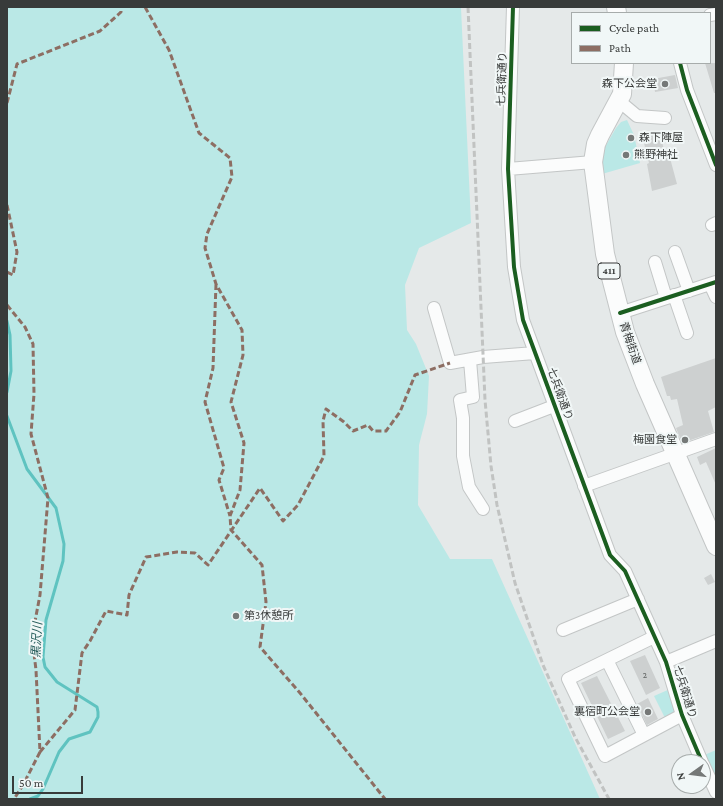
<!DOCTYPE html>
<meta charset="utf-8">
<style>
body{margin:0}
#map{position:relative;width:723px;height:806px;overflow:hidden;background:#e5e9e9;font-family:"Crimson Pro",serif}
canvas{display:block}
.frame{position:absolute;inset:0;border:8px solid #383b3a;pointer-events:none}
.legend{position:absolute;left:571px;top:12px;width:140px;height:52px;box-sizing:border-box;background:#f1f7f7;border:1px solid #a7acab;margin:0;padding:5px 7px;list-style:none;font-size:12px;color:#383b3a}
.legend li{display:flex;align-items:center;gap:8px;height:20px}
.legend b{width:20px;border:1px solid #a7acab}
.north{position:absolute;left:671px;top:754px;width:40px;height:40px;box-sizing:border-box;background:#f1f7f7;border:1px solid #a7acab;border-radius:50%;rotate:256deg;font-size:11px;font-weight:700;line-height:16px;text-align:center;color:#383b3a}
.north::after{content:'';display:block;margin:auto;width:14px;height:18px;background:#757877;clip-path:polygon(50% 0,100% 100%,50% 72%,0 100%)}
.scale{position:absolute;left:12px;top:776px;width:71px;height:18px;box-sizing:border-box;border:2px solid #383b3a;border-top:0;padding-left:5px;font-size:12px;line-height:14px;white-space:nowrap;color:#383b3a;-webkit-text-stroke:3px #f1f7f7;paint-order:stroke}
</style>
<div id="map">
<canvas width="723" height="806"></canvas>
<div class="frame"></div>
<ul class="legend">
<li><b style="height:5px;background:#1b5e20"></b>Cycle path</li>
<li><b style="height:5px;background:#8d6e63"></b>Path</li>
</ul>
<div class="north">N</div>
<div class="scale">50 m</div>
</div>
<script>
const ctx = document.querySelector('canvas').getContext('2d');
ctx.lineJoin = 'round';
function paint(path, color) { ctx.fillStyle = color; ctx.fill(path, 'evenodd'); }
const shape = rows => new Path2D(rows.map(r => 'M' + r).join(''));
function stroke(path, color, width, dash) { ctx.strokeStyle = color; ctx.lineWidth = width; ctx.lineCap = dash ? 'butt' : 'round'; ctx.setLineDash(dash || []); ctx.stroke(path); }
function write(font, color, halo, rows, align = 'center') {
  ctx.font = font + ' "Crimson Pro","Noto Sans JP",serif'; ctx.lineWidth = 4; ctx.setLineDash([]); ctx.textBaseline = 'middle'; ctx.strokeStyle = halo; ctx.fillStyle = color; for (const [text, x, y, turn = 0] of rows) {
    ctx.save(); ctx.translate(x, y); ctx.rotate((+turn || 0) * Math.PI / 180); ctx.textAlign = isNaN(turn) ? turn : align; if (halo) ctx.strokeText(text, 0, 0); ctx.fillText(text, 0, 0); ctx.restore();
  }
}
paint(shape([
 [7,7,461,8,471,223,419,248,405,285,407,330,416,344,429,376,427,414,419,445,418,505,450,559,492,559,600,799,7,799],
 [627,120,634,135,640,163,602,174,601,154,616,128,621,122],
 [670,689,677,713,665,718,654,696],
 [716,750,716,778,702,756]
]), '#bae8e6');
stroke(shape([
 [7,321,10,335,11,371,7,392],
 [7,416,27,469,56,508,64,544,63,561,46,620,43,657,45,667,57,682,97,707,98,712,98,717,90,732,69,739,59,752,43,789,38,796,30,799]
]), '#5fc3c0', 3);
paint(shape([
 [705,63,716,63,716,93,714,93],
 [675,75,678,88,655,92,653,79],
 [651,132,655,133,656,135,660,134,666,158,670,158,677,184,652,191,647,164,649,163,642,135],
 [716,358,716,407,708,411,714,432,682,443,676,428,683,425,677,399,671,400,670,396,667,396,661,377],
 [716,448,716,485,706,462,700,465,697,457],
 [711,574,715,582,708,585,704,578],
 [645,655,660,688,646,695,630,661],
 [597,676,625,731,608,739,581,683],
 [648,698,658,719,647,725,637,704]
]), '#cdd0d0');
const minor = shape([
 [513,7,508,169,514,267,523,320,610,555,625,571,666,662,682,715,702,762],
 [710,15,716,14],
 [680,63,687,90,716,165],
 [619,101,637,116,665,118],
 [508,169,593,162],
 [712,225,716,223],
 [675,252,689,291],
 [655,262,666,298],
 [710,284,716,297],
 [674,295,687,333],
 [434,308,450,363,483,357,535,353],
 [620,313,716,282],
 [470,360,473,397,460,400,463,418,463,456,469,487,483,509],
 [515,421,554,406],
 [584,486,716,439],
 [563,630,638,599],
 [654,637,568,679,605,756,682,715],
 [607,660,644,735],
 [666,662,716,641],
 [703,764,716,792]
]);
const highway = shape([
 [616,7,617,13],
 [624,63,622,94,600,135,596,144,593,162,605,254,625,332,645,384,716,546]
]);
stroke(minor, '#c3c6c6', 14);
stroke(highway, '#c3c6c6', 20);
stroke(minor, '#fbfcfc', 12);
stroke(highway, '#fbfcfc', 18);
stroke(shape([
 [468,7,485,400,491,466,497,505,515,583,543,665,575,737,609,799]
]), '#c1c3c2', 3, [6, 3]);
stroke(shape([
 [145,7,169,50,199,133,230,158,232,177,207,234,205,248,216,284,242,330,243,355,231,402,244,443,240,490,230,516,231,530,262,565,266,602,260,647,300,693,385,799],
 [7,103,17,64,100,31,121,12,121,7],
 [7,205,17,252,13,275,7,272],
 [216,284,213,368,205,402,224,468,219,480,230,516],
 [7,305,25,327,33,344,34,394,31,434,48,498,40,595,32,637,36,670,40,752,23,785,14,799],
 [40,752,75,710,82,653,90,641,106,611,127,615,129,595,146,557,177,552,195,553,208,565,260,488,283,521,298,505,324,456,323,421,326,409,344,422,353,431,368,425,373,431,386,431,400,412,415,375,450,363]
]), '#8d6e63', 3, [6, 3]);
stroke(shape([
 [513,7,508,169,514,267,523,320,610,555,625,571,666,662,682,715,702,762],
 [680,63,687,90,716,165],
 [620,313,716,282]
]), '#1b5e20', 4);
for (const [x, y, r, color] of [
 [665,84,4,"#757877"],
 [631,138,4,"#757877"],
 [626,155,4,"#757877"],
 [685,440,4,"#757877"],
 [236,616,4,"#757877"],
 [648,712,4,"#757877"]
]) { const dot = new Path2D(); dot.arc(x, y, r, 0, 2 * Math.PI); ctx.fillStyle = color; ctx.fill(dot); stroke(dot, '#f1f7f7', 1.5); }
write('9px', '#606362', null, [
 ["2",645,675]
]);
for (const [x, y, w] of [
 [609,271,22]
]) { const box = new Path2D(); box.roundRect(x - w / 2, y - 8, w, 16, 3); ctx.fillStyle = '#f1f7f7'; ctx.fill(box); stroke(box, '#383b3a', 1); }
write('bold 10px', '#383b3a', null, [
 ["411",609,271]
]);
write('11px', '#383b3a', '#f1f7f7', [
 ["七兵衛通り",502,79,-88],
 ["青梅街道",630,343,71],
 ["七兵衛通り",560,394,70],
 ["七兵衛通り",685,692,73]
]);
write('11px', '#383b3a', '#f1f7f7', [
 ["森下公会堂",657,84],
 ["森下陣屋",639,138,"left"],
 ["熊野神社",634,155,"left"],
 ["梅園食堂",677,440],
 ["第3休憩所",244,616,"left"],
 ["裏宿町公会堂",640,712]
], 'right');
write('italic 12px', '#285e5c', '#f1f7f7', [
 ["黒沢川",37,640,-87]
]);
</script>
